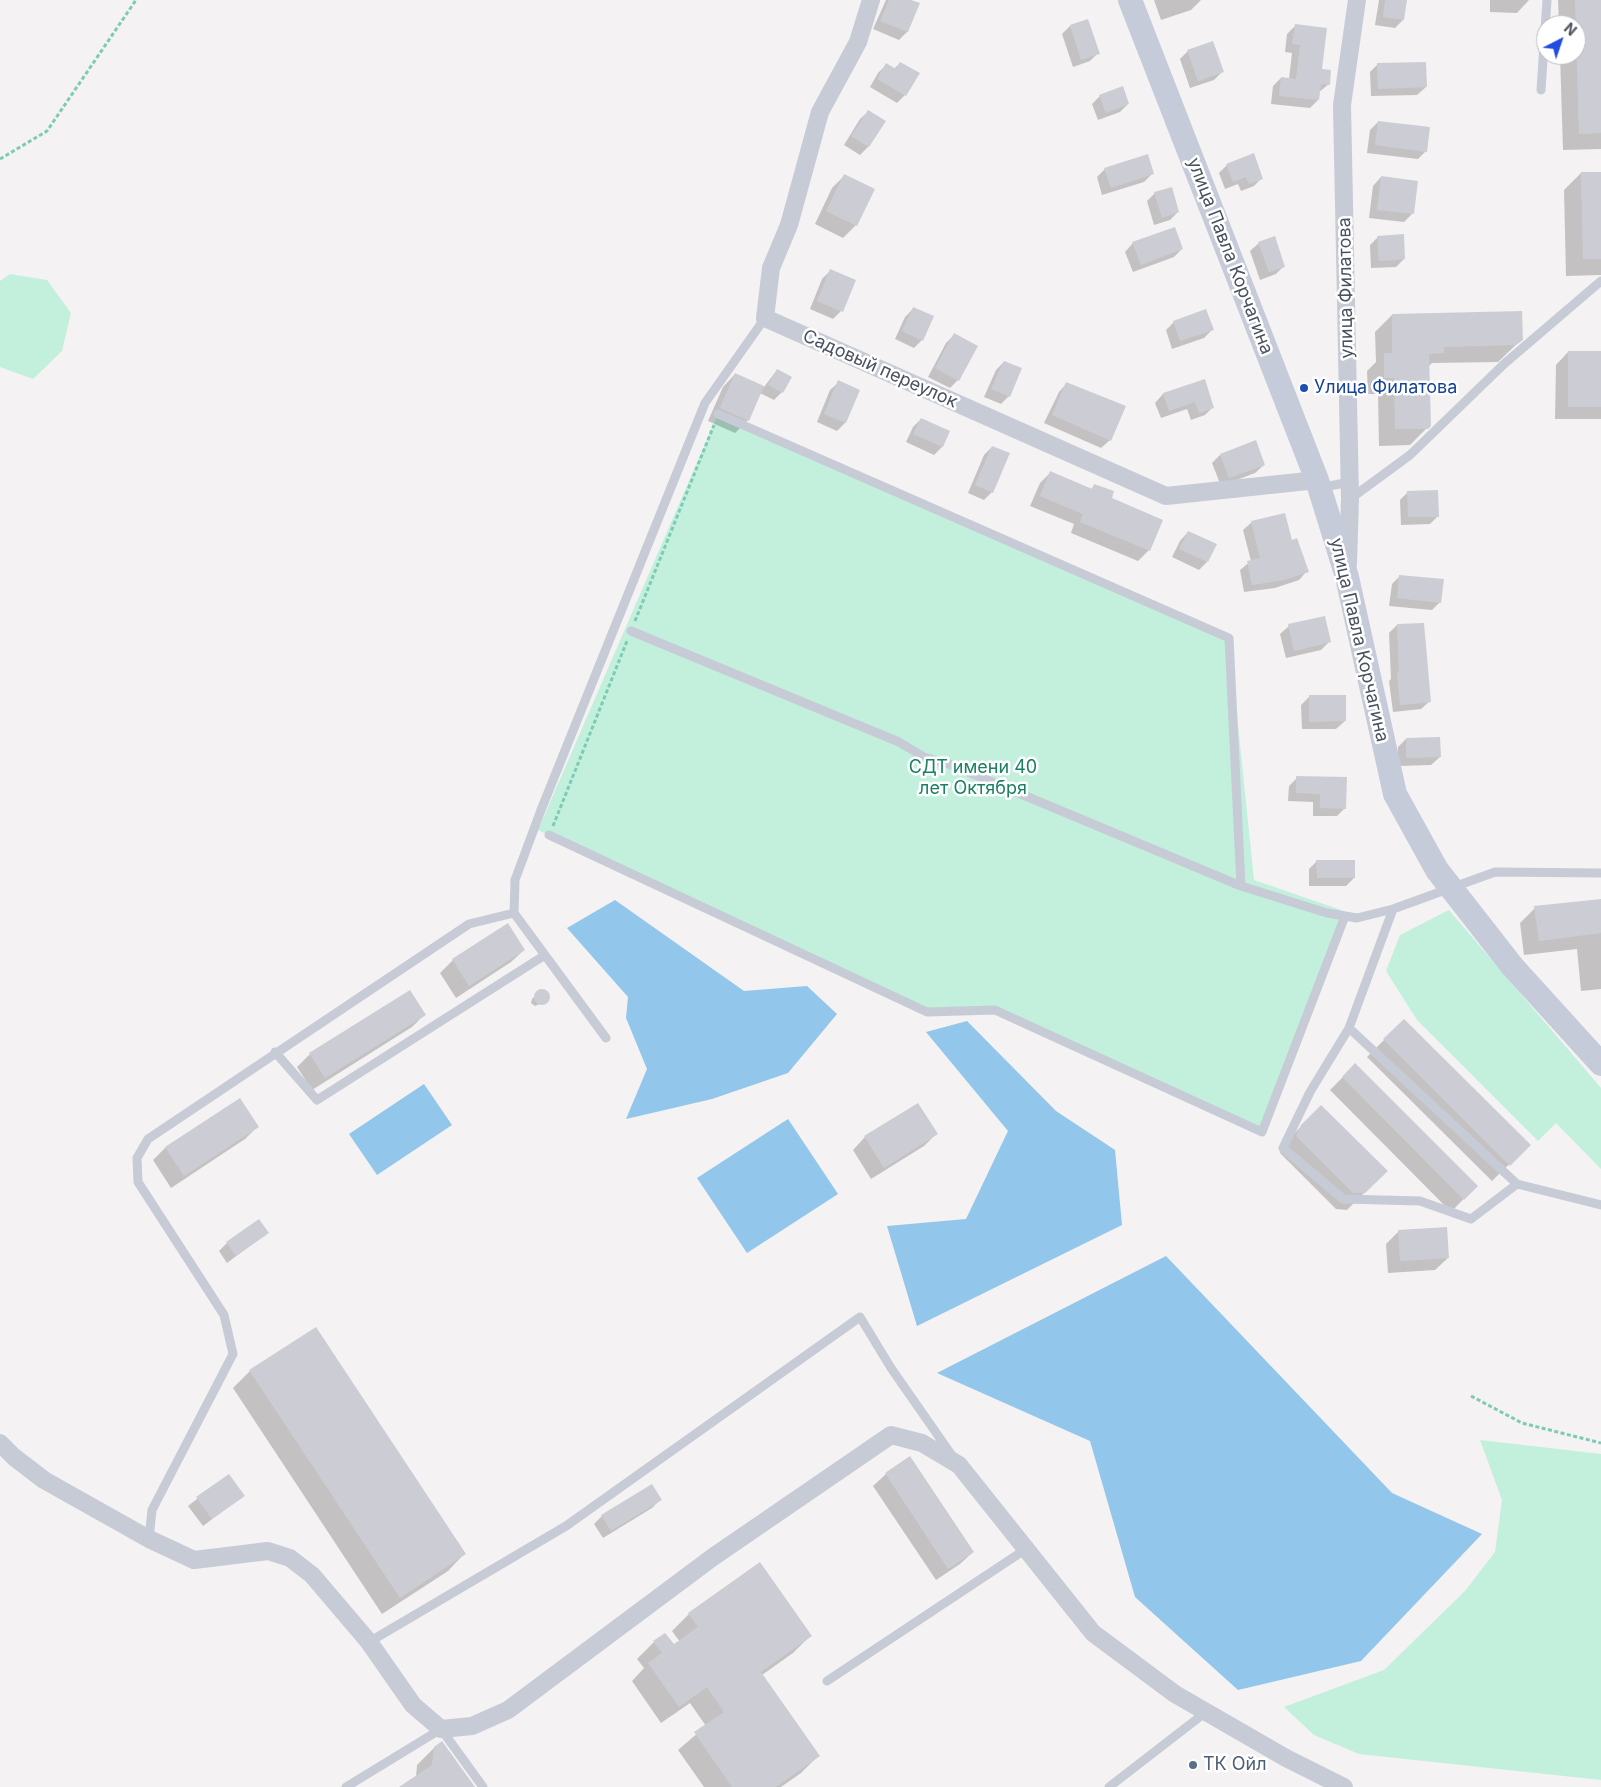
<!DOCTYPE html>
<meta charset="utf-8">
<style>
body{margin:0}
#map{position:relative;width:1601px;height:1787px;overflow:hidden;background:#f4f2f2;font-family:Inter,sans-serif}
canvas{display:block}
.north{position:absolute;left:1536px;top:15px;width:50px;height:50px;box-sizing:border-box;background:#fff;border:1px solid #b7b9bf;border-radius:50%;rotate:41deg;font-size:14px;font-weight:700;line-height:20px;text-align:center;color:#4a515f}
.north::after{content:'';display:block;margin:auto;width:18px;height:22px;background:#204ce0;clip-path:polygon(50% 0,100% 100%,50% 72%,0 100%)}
</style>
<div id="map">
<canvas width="1601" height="1787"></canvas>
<div class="north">N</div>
</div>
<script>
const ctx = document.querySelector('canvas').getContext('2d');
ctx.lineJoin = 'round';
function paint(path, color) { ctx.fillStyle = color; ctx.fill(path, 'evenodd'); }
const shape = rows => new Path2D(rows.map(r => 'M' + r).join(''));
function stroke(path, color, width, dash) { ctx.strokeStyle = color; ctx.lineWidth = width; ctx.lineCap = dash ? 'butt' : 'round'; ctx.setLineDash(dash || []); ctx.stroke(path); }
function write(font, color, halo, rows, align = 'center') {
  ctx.font = font + ' Inter,sans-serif'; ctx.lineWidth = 5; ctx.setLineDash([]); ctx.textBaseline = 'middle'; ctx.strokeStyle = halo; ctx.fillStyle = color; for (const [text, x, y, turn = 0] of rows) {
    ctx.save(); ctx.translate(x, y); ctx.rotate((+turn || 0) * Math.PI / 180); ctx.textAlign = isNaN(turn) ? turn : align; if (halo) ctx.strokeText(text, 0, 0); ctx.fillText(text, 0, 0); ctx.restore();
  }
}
paint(shape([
 [10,274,47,280,71,313,62,351,33,379,0,367,0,281],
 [718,414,1229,638,1254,880,1344,911,1262,1132,995,1010,927,1012,538,830],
 [1449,910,1601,1088,1601,1169,1556,1123,1538,1141,1417,1020,1386,971,1400,935],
 [1480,1440,1601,1454,1601,1780,1359,1754,1314,1735,1284,1707,1384,1670,1465,1591,1495,1552,1502,1500]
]), '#c3efdd');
paint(shape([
 [615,900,744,991,807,986,837,1014,788,1073,712,1099,626,1119,647,1069,626,1018,628,997,567,928],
 [967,1021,1056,1111,1115,1150,1122,1225,917,1326,887,1226,966,1219,1008,1131,926,1032],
 [424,1084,452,1125,377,1175,349,1134],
 [788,1119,838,1194,747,1253,697,1178],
 [1166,1256,1392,1493,1482,1534,1361,1661,1238,1690,1135,1597,1090,1441,937,1373]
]), '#92c6ea');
paint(shape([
 [886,0,908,0,907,32,899,40,873,29],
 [1154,0,1201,0,1191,10,1161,20],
 [1379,0,1406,0,1403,20,1395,28,1375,25],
 [1490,0,1529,0,1517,13,1490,12],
 [1558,0,1601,0,1601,149,1563,150,1560,55,1576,55,1576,25,1559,25],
 [1296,25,1329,84,1319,92,1318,100,1310,108,1271,104,1273,86,1281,78,1289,79,1292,53,1285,52,1287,34],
 [1070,26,1098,53,1090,61,1073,67,1062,34],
 [1188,51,1222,72,1214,80,1190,88,1180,59],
 [900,63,905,95,897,103,870,87,878,73,886,65,894,69],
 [1378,64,1426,87,1417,95,1371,96,1370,72],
 [1100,96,1128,104,1120,112,1098,120,1092,104],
 [869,111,885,121,868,147,860,155,844,145,860,119],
 [1378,122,1426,151,1418,159,1367,153,1370,130],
 [1227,165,1262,178,1254,186,1241,191,1238,184,1225,189,1219,173],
 [1105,169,1152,174,1144,182,1102,195,1097,177],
 [1581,173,1601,173,1601,275,1566,276,1564,190],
 [845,175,856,225,843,238,815,224,832,188],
 [1381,177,1416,182,1412,214,1404,222,1369,218,1373,186],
 [1155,193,1178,212,1170,220,1154,225,1147,201],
 [1378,237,1404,259,1396,267,1371,268,1370,245],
 [1133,243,1182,249,1174,257,1133,272,1125,252],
 [1259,243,1284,266,1276,274,1260,280,1250,251],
 [830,271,841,311,833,319,810,309,822,279],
 [913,309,922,340,914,348,895,339,905,317],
 [1392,315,1522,339,1498,362,1432,363,1428,367,1430,425,1410,445,1379,446,1378,394,1368,394,1367,371,1376,362,1375,332],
 [1174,322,1212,330,1204,338,1172,349,1166,330],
 [954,335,958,380,950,388,928,377,946,343],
 [1568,352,1601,352,1601,419,1555,419,1556,365],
 [1004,362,1009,396,1001,404,984,397,996,370],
 [777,370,782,392,774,400,760,393,748,420,735,433,708,421,723,387,735,374,764,387],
 [1204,381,1213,407,1205,415,1191,420,1187,409,1161,418,1155,403,1163,394],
 [839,382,845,423,837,431,817,422,830,390],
 [1067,383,1110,440,1101,448,1044,423,1059,392],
 [921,419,948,432,942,447,934,455,906,442,913,427],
 [1255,442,1264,465,1255,473,1221,486,1212,463,1220,455],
 [992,447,992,492,984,500,968,493,984,455],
 [1050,473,1090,490,1094,486,1110,498,1162,521,1149,550,1138,561,1071,533,1074,524,1030,506,1040,483],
 [1408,492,1438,516,1430,524,1401,525,1400,500],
 [1252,522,1291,541,1307,571,1299,580,1275,588,1244,592,1240,570,1251,561,1243,530],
 [1188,532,1207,562,1199,570,1172,557,1180,541],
 [1400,576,1440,602,1432,610,1389,606,1392,584],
 [1397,625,1430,701,1421,709,1393,712,1389,681,1391,679,1389,633],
 [1289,626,1329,642,1321,650,1286,658,1280,634],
 [1310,696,1345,721,1336,729,1302,729,1301,705],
 [1406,739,1440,757,1431,765,1398,766,1398,747],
 [1297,778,1345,808,1337,816,1313,816,1313,802,1288,801,1289,786],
 [1317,861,1354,878,1346,886,1309,886,1309,869],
 [1601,900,1601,989,1581,991,1577,949,1524,955,1520,923,1535,908],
 [524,950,511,962,456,998,440,973,453,960],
 [539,991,545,991,548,994,548,1000,535,1006,531,1003,532,999],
 [410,992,424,1015,412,1027,312,1090,297,1067,310,1054],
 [1404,1020,1529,1145,1492,1181,1367,1057],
 [1355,1065,1476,1186,1451,1212,1330,1090],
 [240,1099,257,1127,245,1139,171,1188,153,1160,165,1148],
 [1321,1106,1386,1171,1347,1210,1336,1209,1280,1153,1285,1143],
 [936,1134,924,1146,871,1179,853,1150,865,1137],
 [1399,1231,1448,1258,1435,1270,1388,1273,1386,1244],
 [267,1233,227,1263,219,1251,227,1243],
 [250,1371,464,1554,448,1571,382,1614,233,1388],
 [910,1458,973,1552,960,1564,936,1580,873,1486,886,1474],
 [228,1475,243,1496,203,1526,188,1506],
 [660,1500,652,1508,603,1538,594,1524,602,1516],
 [689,1614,810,1636,793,1653,762,1675,818,1756,801,1773,781,1787,704,1787,678,1750,706,1726,690,1703,661,1723,632,1681,644,1668,637,1659,654,1642,673,1646,680,1642,672,1631],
 [434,1748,473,1787,401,1787,416,1777,417,1765]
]), '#0003');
paint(shape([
 [889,0,911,0,920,3,908,32,880,21],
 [1385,0,1407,0,1404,20,1383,17],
 [1575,0,1601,0,1601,133,1579,134],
 [1088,19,1100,54,1081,60,1070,25],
 [1295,24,1327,28,1322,69,1331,70,1330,85,1321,84,1319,100,1279,96,1281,77,1296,79,1300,45,1292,44],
 [1213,41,1224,72,1198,81,1187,50],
 [900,62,920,73,906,96,877,79,886,63,896,69],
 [1426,62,1427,87,1378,89,1377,63],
 [1123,86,1129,104,1106,113,1099,95],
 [868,110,886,121,869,147,851,136],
 [1378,121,1430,127,1427,152,1375,145],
 [1254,153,1263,179,1249,184,1246,177,1233,182,1226,164],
 [1148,154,1154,174,1111,188,1104,168],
 [1581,172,1601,172,1601,259,1583,259],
 [844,174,875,189,857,226,826,211],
 [1381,176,1418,181,1414,214,1377,210],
 [1172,187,1179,212,1162,218,1154,192],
 [1175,227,1183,249,1141,265,1132,242],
 [1404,234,1405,259,1379,261,1377,236],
 [1275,236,1285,267,1269,272,1258,242],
 [830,269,856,280,843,312,817,301],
 [913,307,934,316,923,341,902,331],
 [1206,309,1214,330,1180,341,1173,321],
 [1522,311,1523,340,1516,345,1444,347,1444,353,1429,354,1431,426,1428,429,1395,429,1394,378,1384,378,1384,353,1392,353,1392,314],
 [954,333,978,346,959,381,935,368],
 [1568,351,1601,351,1601,407,1568,407],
 [1004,361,1022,368,1010,397,991,389],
 [777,369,792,377,783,393,768,385],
 [735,373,764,386,749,421,720,408],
 [1205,379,1214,408,1199,413,1195,402,1169,411,1163,393],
 [838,380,860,390,846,423,824,414],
 [1066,382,1126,406,1111,441,1052,415],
 [921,418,950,431,943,447,913,434],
 [1256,440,1265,465,1229,478,1220,454],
 [992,446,1010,453,993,493,975,485],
 [1050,471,1092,489,1094,484,1114,491,1112,498,1163,520,1150,551,1080,522,1083,514,1040,496],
 [1438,490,1439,517,1408,517,1407,491],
 [1285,513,1292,540,1297,538,1309,572,1284,580,1252,585,1247,561,1260,558,1251,521],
 [1188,531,1217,544,1208,562,1179,549],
 [1399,575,1444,579,1441,603,1397,598],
 [1325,616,1331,642,1294,651,1288,624],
 [1424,623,1431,702,1400,705,1397,672,1399,671,1397,624],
 [1309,695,1346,695,1346,721,1309,722],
 [1440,737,1441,757,1406,758,1406,738],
 [1296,776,1347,777,1346,809,1320,808,1320,794,1296,793],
 [1316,860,1355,860,1355,878,1317,878],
 [1601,899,1601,933,1539,941,1534,906],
 [508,923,525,950,469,986,452,959],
 '534 997a8 8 0 1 1 16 0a8 8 0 1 1-16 0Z',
 [410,990,426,1015,325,1078,309,1053],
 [1404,1019,1531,1145,1510,1166,1383,1039],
 [1355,1063,1478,1186,1464,1200,1342,1077],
 [240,1098,259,1127,184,1176,165,1147],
 [918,1103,938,1134,884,1168,864,1136],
 [1321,1105,1388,1171,1365,1193,1353,1193,1296,1136,1301,1125],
 [259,1219,269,1233,236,1256,226,1242],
 [1447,1227,1449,1258,1400,1261,1398,1230],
 [316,1327,466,1554,400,1598,249,1370],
 [910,1456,974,1552,948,1569,885,1473],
 [229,1474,245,1496,212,1519,196,1497],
 [652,1484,662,1500,611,1531,601,1515],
 [760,1562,812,1636,761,1672,820,1756,776,1787,732,1787,694,1732,724,1712,707,1687,679,1707,648,1663,662,1653,653,1641,665,1633,674,1644,698,1627,688,1613],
 [442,1741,475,1787,399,1787,432,1765,434,1747]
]), '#cccdd4');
stroke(shape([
 [0,159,47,131,136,0],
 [635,621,714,425],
 [553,826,627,641],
 [1471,1396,1522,1423,1601,1443]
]), '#7cccb5', 3, [4, 2.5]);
stroke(shape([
 [1541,90,1547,0],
 [718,414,1229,638,1241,886],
 [1319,488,1350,482],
 [1350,499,1410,455,1504,364,1601,281],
 [631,631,899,742,924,757,949,764,1241,886,1327,913,1357,918,1393,909],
 [549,835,927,1012,995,1010,1262,1132,1345,916],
 [514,913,515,880,541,810,705,403,765,318],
 [1349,1028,1393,909,1495,872,1601,873],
 [275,1052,317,1100,545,955],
 [1517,1184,1471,1219,1420,1201,1343,1199,1283,1148,1310,1092,1349,1028,1517,1184,1601,1205],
 [149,1539,152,1510,233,1354,224,1315,138,1182,137,1158,148,1139,469,924,514,913,606,1038],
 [369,1642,566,1526,860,1317,891,1368,953,1457],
 [827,1681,1026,1549],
 [346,1787,441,1729,483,1787],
 [1109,1787,1206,1712]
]), '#c6cbd6', 9);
stroke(shape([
 [871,0,858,42,820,112,789,225,771,268,765,318,1166,496,1317,480],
 [1348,564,1350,499,1342,105,1357,0],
 [0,1443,14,1457,44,1480,149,1539,194,1560,268,1551,290,1558,312,1575,369,1642,413,1705,441,1729,472,1726,508,1710,713,1557,891,1435,922,1443,959,1465,1093,1633,1175,1694,1286,1758,1344,1787]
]), '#c6cbd6', 18);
stroke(shape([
 [1130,0,1317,480,1347,577,1395,794,1437,870,1512,966,1601,1064]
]), '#c6cbd9', 24);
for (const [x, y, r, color] of [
 [1304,388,5,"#1a4fb4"],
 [1193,1765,5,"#5c6f8a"]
]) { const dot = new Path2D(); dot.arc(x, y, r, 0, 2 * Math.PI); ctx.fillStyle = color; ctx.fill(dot); stroke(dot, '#fff', 2); }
write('18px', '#4a515f', '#fff', [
 ["улица Павла Корчагина",1230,256,69],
 ["улица Филатова",1346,288,-91],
 ["Садовый переулок",880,369,24],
 ["улица Павла Корчагина",1359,640,77]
]);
write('18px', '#164399', '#fff', [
 ["Улица Филатова",1314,388]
], 'left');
write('18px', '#1b8062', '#fff', [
 ["СДТ имени 40",973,768],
 ["лет Октября",973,789]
]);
write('18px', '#4e5e75', '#fff', [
 ["ТК Ойл",1203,1765]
], 'left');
</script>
